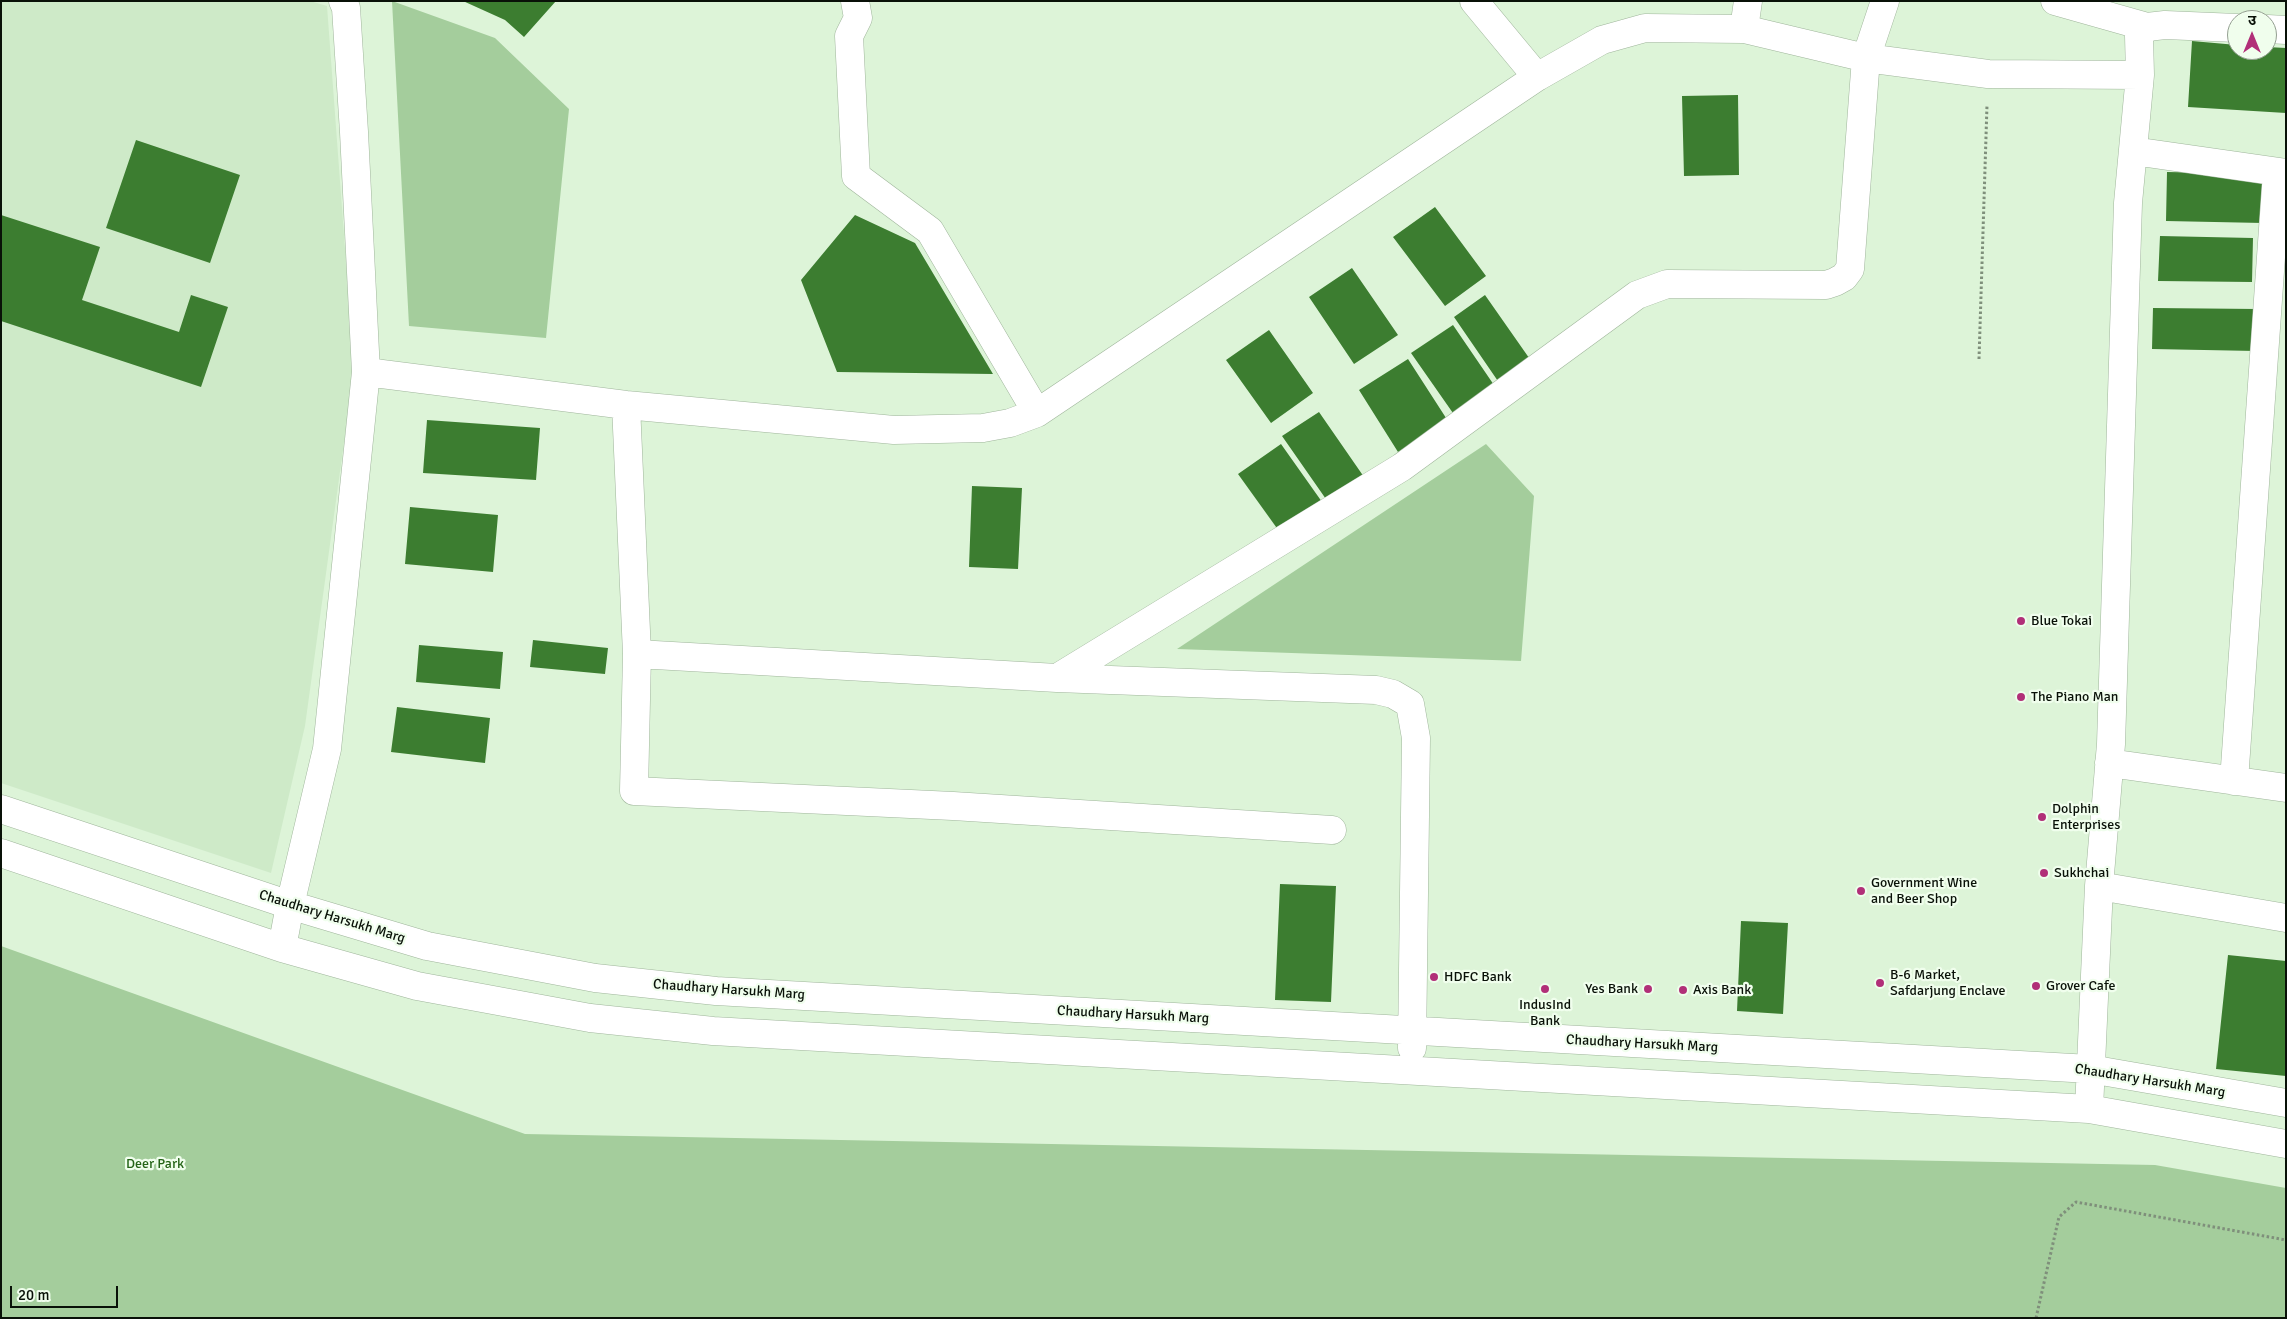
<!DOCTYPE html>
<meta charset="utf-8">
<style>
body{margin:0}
#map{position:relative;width:2287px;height:1319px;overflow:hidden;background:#ddf4d8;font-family:Signika,"Noto Sans Devanagari",sans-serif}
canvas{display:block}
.frame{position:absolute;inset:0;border:2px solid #091108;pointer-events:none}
.north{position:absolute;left:2227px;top:10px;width:50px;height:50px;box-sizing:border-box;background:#f0feed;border:1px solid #949f91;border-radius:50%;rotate:0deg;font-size:14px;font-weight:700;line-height:20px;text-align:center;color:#091108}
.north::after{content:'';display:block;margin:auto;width:18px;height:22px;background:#b12f78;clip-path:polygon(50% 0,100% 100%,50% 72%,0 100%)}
.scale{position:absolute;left:10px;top:1286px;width:108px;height:22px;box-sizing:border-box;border:2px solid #091108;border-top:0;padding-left:6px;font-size:15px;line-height:18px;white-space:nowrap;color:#091108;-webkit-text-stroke:4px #f0feed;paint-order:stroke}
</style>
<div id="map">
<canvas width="2287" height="1319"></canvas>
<div class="frame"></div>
<div class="north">उ</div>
<div class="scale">20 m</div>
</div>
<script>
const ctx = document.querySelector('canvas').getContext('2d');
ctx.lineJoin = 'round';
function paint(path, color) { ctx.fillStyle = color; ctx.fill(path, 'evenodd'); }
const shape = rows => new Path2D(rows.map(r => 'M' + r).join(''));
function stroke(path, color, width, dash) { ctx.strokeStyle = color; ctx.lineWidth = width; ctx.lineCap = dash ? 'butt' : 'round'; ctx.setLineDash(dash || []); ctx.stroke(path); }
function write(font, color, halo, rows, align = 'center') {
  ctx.font = font + ' Signika,sans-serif'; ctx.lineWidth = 4.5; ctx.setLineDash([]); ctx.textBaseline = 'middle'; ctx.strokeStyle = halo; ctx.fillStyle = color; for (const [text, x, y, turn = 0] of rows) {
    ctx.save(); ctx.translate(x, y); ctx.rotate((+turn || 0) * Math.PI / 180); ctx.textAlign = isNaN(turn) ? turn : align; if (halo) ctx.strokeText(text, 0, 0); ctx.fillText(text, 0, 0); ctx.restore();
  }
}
paint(shape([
 [1,1,310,1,327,6,354,370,305,726,271,873,1,783]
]), '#ceeac8');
paint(shape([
 [392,1,495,38,569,109,546,338,409,326],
 [1486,444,1534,496,1521,661,1177,649],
 [1,946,525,1134,2155,1165,2286,1188,2286,1318,1,1318]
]), '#a4cd9c');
paint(shape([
 [463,1,556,1,524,37,505,20],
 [2192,41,2237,45,2237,50,2267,50,2267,47,2286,48,2286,113,2188,107],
 [1738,95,1739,175,1684,176,1682,96],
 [136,140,240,175,210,263,106,228],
 [2167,172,2263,174,2263,223,2166,221],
 [1435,207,1486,276,1445,306,1393,237],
 [1,215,100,247,82,300,179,332,191,295,228,307,201,387,1,321],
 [855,215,915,243,993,374,837,372,801,280],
 [2160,236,2253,238,2252,282,2158,281],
 [1352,268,1398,335,1354,364,1309,297],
 [1485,295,1534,365,1502,387,1454,317],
 [2153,308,2257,309,2256,351,2152,349],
 [1453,325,1496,388,1455,416,1411,353],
 [1269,330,1313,393,1271,423,1226,360],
 [1408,359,1448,421,1398,452,1359,390],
 [1319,412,1364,477,1328,502,1282,436],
 [427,420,540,428,536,480,423,473],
 [1281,444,1327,509,1284,538,1238,474],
 [972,486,1022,488,1018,569,969,567],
 [410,507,498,515,493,572,405,564],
 [533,640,608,648,605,674,530,667],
 [419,645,503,652,500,689,416,682],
 [397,707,490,718,485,763,391,752],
 [1280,884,1336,886,1331,1002,1275,1000],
 [1741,921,1788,923,1783,1014,1737,1011],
 [2228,955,2286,961,2286,1076,2216,1069]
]), '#3c7d30');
const minor = shape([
 [343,1,346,8,354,132,366,372],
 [855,1,858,18,849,36,856,176,930,231,1037,413],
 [1474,1,1537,77],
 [2055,1,2147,27],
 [1744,29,1748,1],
 [2267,29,2286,30],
 [2140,75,2139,36,2147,27,2165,25,2237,28],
 [2133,151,2286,173],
 [626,405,637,654],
 [1057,678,1376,690,1393,694,1410,704,1416,738,1412,1048],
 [2109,763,2286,788],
 [2234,781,2277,172],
 [1,809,290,905,427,946,595,978,716,991,2090,1069,2286,1103],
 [1332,830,953,806,634,791,637,654,1057,678,1402,467,1637,295,1667,284,1826,285,1835,282,1844,277,1850,269,1866,58,1885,1],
 [1,853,282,948,417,986,590,1018,713,1031,2089,1109,2286,1144],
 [2099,886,2286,918],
 [282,948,290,905,327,749,366,372,626,405,894,430,983,428,1010,423,1037,413,1537,77,1602,40,1645,28,1744,29,1866,58,1988,74,2140,75,2128,203,2111,744,2099,886,2089,1109]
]);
stroke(minor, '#9fb59b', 29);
stroke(shape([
 [1979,359,1987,105],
 [2036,1318,2059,1217,2076,1202,2286,1240]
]), '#7f8f7b', 3, [2.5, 2.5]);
stroke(minor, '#fff', 28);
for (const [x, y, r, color] of [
 [2021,621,5,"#b12f78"],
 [2021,697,5,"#b12f78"],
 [2042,817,5,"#b12f78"],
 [2044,873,5,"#b12f78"],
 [1861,891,5,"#b12f78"],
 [1434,977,5,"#b12f78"],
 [1880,983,5,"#b12f78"],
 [2036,986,5,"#b12f78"],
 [1545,989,5,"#b12f78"],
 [1648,989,5,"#b12f78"],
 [1683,990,5,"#b12f78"]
]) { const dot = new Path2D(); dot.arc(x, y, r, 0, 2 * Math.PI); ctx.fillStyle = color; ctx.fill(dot); stroke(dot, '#f0feed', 2); }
write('14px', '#091108', '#f0feed', [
 ["Blue Tokai",2031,621],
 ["The Piano Man",2031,697],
 ["Dolphin",2052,809],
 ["Enterprises",2052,825],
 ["Sukhchai",2054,873],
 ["Government Wine",1871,883],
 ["and Beer Shop",1871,899],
 ["B-6 Market,",1890,975],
 ["Safdarjung Enclave",1890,991],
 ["HDFC Bank",1444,977],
 ["Grover Cafe",2046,986],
 ["Yes Bank",1638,989,"right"],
 ["Axis Bank",1693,990],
 ["IndusInd",1545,1005,"center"],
 ["Bank",1545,1021,"center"]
], 'left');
write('14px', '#091108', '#f0feed', [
 ["Chaudhary Harsukh Marg",332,917,17],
 ["Chaudhary Harsukh Marg",729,990,4],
 ["Chaudhary Harsukh Marg",1133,1015,3],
 ["Chaudhary Harsukh Marg",1642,1044,3],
 ["Chaudhary Harsukh Marg",2150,1081,9]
]);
write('14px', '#246417', '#f0feed', [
 ["Deer Park",155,1164]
]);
</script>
